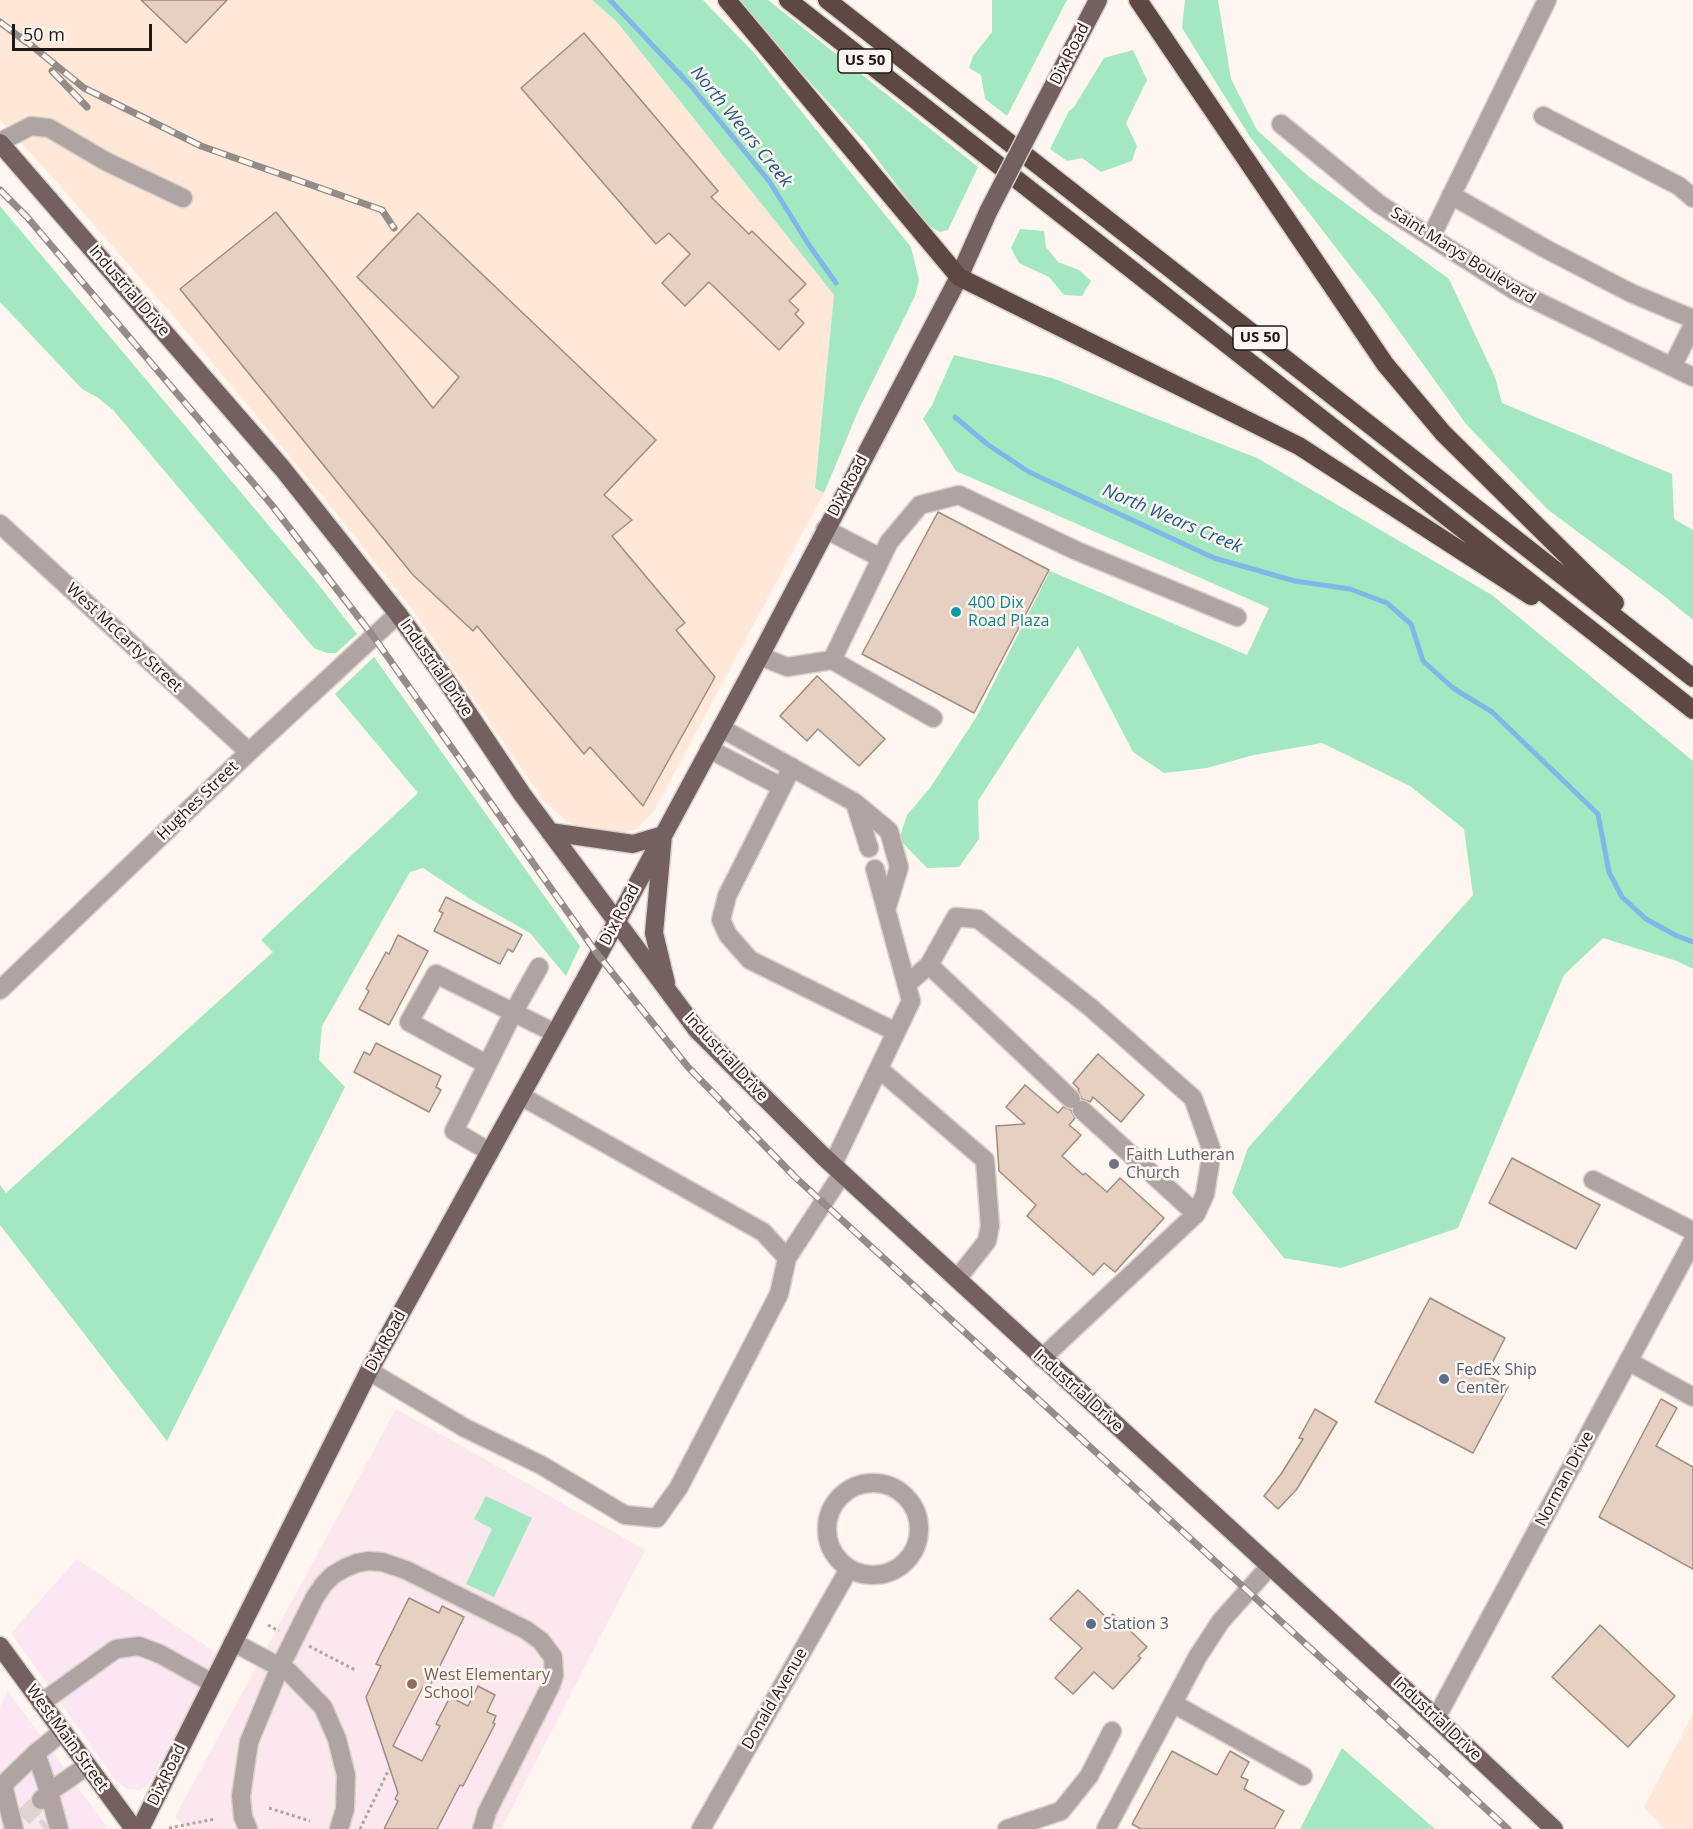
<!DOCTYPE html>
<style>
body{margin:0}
#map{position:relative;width:1693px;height:1829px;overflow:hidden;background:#fff6f0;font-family:"Open Sans",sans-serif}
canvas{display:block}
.scale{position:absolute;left:12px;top:24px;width:140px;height:27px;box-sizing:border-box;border:3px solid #1f1813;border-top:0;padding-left:8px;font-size:18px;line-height:21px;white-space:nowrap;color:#1f1813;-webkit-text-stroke:4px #fff6f0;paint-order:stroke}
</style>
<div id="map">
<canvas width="1693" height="1829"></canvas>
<div class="scale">50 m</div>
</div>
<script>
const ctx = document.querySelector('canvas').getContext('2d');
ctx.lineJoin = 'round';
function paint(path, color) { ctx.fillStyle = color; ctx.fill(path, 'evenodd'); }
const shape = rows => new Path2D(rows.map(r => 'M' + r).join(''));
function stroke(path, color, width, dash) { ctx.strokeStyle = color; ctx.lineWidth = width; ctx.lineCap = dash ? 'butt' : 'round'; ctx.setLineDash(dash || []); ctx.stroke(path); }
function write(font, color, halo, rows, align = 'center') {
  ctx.font = font + ' "Open Sans",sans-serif'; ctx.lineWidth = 5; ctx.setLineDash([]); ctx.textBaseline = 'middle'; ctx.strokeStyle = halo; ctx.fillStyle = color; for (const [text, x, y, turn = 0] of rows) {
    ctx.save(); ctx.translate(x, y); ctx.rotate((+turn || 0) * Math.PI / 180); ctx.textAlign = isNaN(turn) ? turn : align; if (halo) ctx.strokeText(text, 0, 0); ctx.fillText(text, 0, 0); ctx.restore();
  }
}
paint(shape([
 [77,1559,218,1654,149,1784,139,1790,127,1789,116,1781,11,1633],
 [8,1691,104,1823,107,1829,0,1829,0,1707]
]), '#fde6f3');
paint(shape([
 [0,0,592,0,617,22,834,295,815,488,824,493,654,811,638,828,622,834,581,829,564,819,543,800,418,617,325,499,176,319,46,170,0,120],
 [1693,1714,1693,1829,1664,1829,1644,1807]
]), '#ffe8d8');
paint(shape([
 [396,1409,645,1550,501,1829,187,1829,175,1817]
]), '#fce7ee');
paint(shape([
 [592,0,703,0,755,54,911,247,919,280,915,296,859,409,824,493,815,488,834,295,617,22],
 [736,0,768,0,978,167,948,230,940,232,927,225,865,143],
 [992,0,1067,0,1007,116,985,99,981,75,969,68,973,56,992,32],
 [1185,0,1218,0,1231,79,1257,130,1308,176,1449,279,1495,377,1502,403,1672,474,1674,519,1693,530,1693,620,1664,596,1547,509,1466,424,1379,303,1250,137,1182,28],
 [1133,50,1147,80,1126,123,1137,146,1132,161,1101,172,1082,158,1067,161,1050,149,1069,111,1074,107,1104,58],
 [0,206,318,584,357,634,336,653,327,653,314,648,113,410,97,397,82,389,0,302],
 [1020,229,1044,231,1046,247,1058,262,1079,270,1091,281,1082,296,1064,295,1049,277,1019,263,1011,248],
 [954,355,1052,378,1257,458,1492,595,1693,761,1693,969,1677,961,1603,938,1564,975,1458,1228,1341,1268,1284,1258,1232,1193,1248,1148,1473,895,1464,829,1410,786,1322,743,1254,755,1207,768,1164,773,1133,752,1078,646,978,801,979,839,959,867,927,868,899,839,907,815,930,788,977,716,1050,571,1247,655,1269,608,956,471,923,419,932,405],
 [374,657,580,946,566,976,530,933,470,899,423,868,410,872,322,1026,319,1060,345,1087,167,1441,0,1225,0,1185,6,1193,273,952,261,940,418,793,335,694],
 [486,1496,532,1518,494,1597,466,1584,492,1529,474,1519],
 [1342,1748,1435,1829,1300,1829]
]), '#a4e8c1');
stroke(shape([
 [610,0,691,86,769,181,809,245,836,283],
 [955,417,987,444,1029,472,1214,558,1295,581,1350,589,1387,603,1411,624,1423,661,1453,688,1492,712,1598,814,1609,872,1622,897,1646,919,1677,936,1693,942]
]), '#7fb7e8', 5);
const building = shape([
 [141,0,227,0,186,43,141,0],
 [584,33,718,191,711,197,749,234,752,231,806,284,789,301,799,310,795,314,804,323,779,350,709,282,685,306,662,283,690,254,669,233,656,244,521,88,584,33],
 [276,212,433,408,459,377,357,277,418,213,656,440,604,495,632,520,612,536,685,623,676,630,715,677,643,806,590,747,584,754,477,626,473,631,413,575,180,289,276,212],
 [938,512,1049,570,974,713,862,654,938,512],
 [817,676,885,739,859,766,818,729,807,741,780,716,817,676],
 [446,897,522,935,513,952,508,949,500,964,434,931,443,913,439,911,446,897],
 [398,935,428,951,389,1025,359,1009,369,991,366,989,386,952,389,954,398,935],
 [376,1043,441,1076,436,1087,441,1090,429,1112,354,1072,364,1052,370,1055,376,1043],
 [1098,1054,1144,1095,1121,1122,1093,1097,1090,1102,1082,1099,1078,1090,1079,1089,1073,1083,1098,1054],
 [1025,1085,1058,1113,1063,1107,1071,1110,1075,1118,1069,1125,1081,1135,1062,1156,1083,1175,1085,1173,1107,1192,1120,1178,1164,1218,1115,1272,1104,1263,1093,1275,1027,1216,1036,1205,999,1171,996,1126,1025,1124,1006,1107,1025,1085],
 [1512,1158,1600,1205,1576,1249,1489,1203,1512,1158],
 [1430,1298,1505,1338,1486,1375,1508,1387,1473,1453,1375,1402,1430,1298],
 [1661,1399,1677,1408,1656,1446,1693,1467,1693,1569,1599,1517,1661,1399],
 [1315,1409,1337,1422,1297,1489,1278,1509,1264,1496,1281,1474,1303,1439,1299,1438,1315,1409],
 [1078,1590,1108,1619,1113,1614,1147,1647,1138,1656,1141,1658,1113,1689,1094,1672,1073,1694,1055,1678,1082,1648,1050,1619,1078,1590],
 [409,1598,439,1613,442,1606,464,1617,428,1690,423,1687,393,1746,422,1761,440,1726,436,1724,450,1697,468,1706,478,1686,495,1695,487,1712,496,1716,493,1723,495,1724,463,1786,460,1785,437,1829,384,1829,398,1801,395,1799,398,1793,366,1697,381,1666,376,1664,409,1598],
 [1600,1625,1675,1696,1628,1747,1552,1677,1600,1625],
 [1172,1751,1217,1775,1230,1751,1249,1762,1241,1777,1248,1780,1244,1789,1284,1811,1274,1829,1141,1829,1132,1824,1172,1751]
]);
paint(building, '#e5d0c2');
stroke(building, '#a08c7f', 1.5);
stroke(shape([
 [23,1818,40,1801],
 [44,1829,48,1826]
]), '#ddd5cf', 18, [18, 9]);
const minor = shape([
 [1543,116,1679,186,1693,198],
 [1281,124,1379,204,1514,290,1693,377],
 [0,142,31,126,49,128,107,162,183,198],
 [1451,195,1546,249,1631,293,1693,319],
 [1431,237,1547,0],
 [1672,367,1693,325],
 [0,524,249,752],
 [825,529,881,558],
 [760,656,787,667,832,660],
 [933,718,832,660,889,542,920,505,959,495,1077,551,1237,617],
 [721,728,854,802,889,831,899,867,887,907],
 [709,749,782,787],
 [792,767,727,896,721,920,728,935,750,960,896,1032],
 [855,803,869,848],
 [929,965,956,917,978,919,1090,1007,1193,1098,1212,1151,1205,1194,1196,1214,1082,1110],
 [907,984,929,965,1071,1099],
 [0,990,249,752,398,614],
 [486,1064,409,1022,436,974,555,1033],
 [879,1069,985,1160,990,1226,987,1241,957,1279],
 [490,1152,454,1131,513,1013,539,967],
 [833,1164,911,1001,875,869],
 [1593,1180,1693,1231],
 [787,1258,842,1174],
 [1042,1358,1196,1214],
 [1628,1361,1693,1397],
 [369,1371,465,1428,541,1465,625,1515,657,1518,679,1487,779,1294,787,1258,763,1232,521,1096],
 '827 1529a46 46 0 1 1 92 0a46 46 0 1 1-92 0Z',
 [233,1642,289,1672,323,1707,337,1739,346,1775,345,1809,339,1829],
 [41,1703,116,1649,139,1646,160,1654,212,1683],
 [1174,1704,1303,1776],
 [1436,1718,1693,1241],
 [36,1753,49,1792,41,1800],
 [14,1829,3,1785,36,1753,62,1732],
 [59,1829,49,1792,87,1766],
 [248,1829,243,1817,241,1796,249,1742,280,1667,315,1597,324,1584,333,1575,345,1568,357,1563,369,1561,382,1562,406,1570,526,1630,541,1641,553,1657,554,1676,551,1685,487,1812,482,1829],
 [701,1829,849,1569],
 [1007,1829,1061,1811,1089,1776,1112,1731],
 [1106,1829,1198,1656,1221,1621,1270,1566]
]);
const major = shape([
 [1046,100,1098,0],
 [0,143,282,468,398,614,446,680,522,794,697,1030,822,1155,1436,1718,1554,1829],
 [550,832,633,844,663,835,654,933,666,983],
 [0,1646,134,1829],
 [140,1829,369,1371,616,923,760,656,959,277,989,210]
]);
const highway = shape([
 [727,0,959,277,1299,446,1531,596],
 [788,0,1693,710],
 [827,0,1693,678],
 [1138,0,1385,364,1443,433,1615,603]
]);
stroke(minor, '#dbd2cd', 21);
stroke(major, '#dbd2cd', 21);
stroke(highway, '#dbd2cd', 21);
stroke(shape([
 [268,1625,279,1631],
 [309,1646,355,1670],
 [269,1808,310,1821],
 [169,1828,215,1819],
 [360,1829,389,1769]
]), '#aea6a0', 3, [3, 3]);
stroke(minor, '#b0a4a2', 18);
stroke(major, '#74605c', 18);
stroke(highway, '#5e4844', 18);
const rail = shape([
 [0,22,26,42],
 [21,37,84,88,201,146,382,210,394,228],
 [52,71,87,107],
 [0,190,27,217,271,504,373,636,598,955,688,1067,795,1177,1508,1829]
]);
stroke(rail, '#948c87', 7);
stroke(rail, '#fff6f0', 4.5, [14]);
const majorBridge = shape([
 [989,210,1046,100]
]);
stroke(majorBridge, '#dbd2cd', 21, []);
stroke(majorBridge, '#74605c', 18);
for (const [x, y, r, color] of [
 [956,612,6,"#0f9aa8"],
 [1114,1164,6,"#6b7280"],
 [1444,1379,6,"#5c6f8a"],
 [1091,1624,6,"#5c6f8a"],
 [412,1684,6,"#8d6e63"]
]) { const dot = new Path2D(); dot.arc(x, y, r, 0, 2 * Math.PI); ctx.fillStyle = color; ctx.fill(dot); stroke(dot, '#fff6f0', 2); }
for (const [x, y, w] of [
 [865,61,54],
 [1260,338,54]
]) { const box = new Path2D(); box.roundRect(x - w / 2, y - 12, w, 24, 4.5); ctx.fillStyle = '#fff6f0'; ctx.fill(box); stroke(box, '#1f1813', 1.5); }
write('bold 15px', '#1f1813', null, [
 ["US 50",865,61],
 ["US 50",1260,338]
]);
write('16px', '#1f1813', '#fff6f0', [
 ["Dix Road",1070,54,-63],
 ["Saint Marys Boulevard",1463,256,32],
 ["Industrial Drive",129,291,49],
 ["Dix Road",848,486,-62],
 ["West McCarty Street",124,638,43],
 ["Industrial Drive",436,668,55],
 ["Hughes Street",198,801,-44],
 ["Dix Road",620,915,-62],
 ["Industrial Drive",726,1057,47],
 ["Dix Road",386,1341,-61],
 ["Industrial Drive",1078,1391,42],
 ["Norman Drive",1565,1479,-62],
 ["Donald Avenue",775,1699,-60],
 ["Industrial Drive",1437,1719,43],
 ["West Main Street",67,1738,54],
 ["Dix Road",167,1775,-64]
]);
write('16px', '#0d838f', '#fff6f0', [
 ["400 Dix",968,603],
 ["Road Plaza",968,621]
], 'left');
write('16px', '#5b616d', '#fff6f0', [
 ["Faith Lutheran",1126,1155],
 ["Church",1126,1173]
], 'left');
write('16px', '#4e5e75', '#fff6f0', [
 ["FedEx Ship",1456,1370],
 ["Center",1456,1388],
 ["Station 3",1103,1624]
], 'left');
write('16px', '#785e54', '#fff6f0', [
 ["West Elementary",424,1675],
 ["School",424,1693]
], 'left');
write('italic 18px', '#1e5a89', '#fff6f0', [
 ["North Wears Creek",741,127,51],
 ["North Wears Creek",1172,519,23]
]);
</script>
